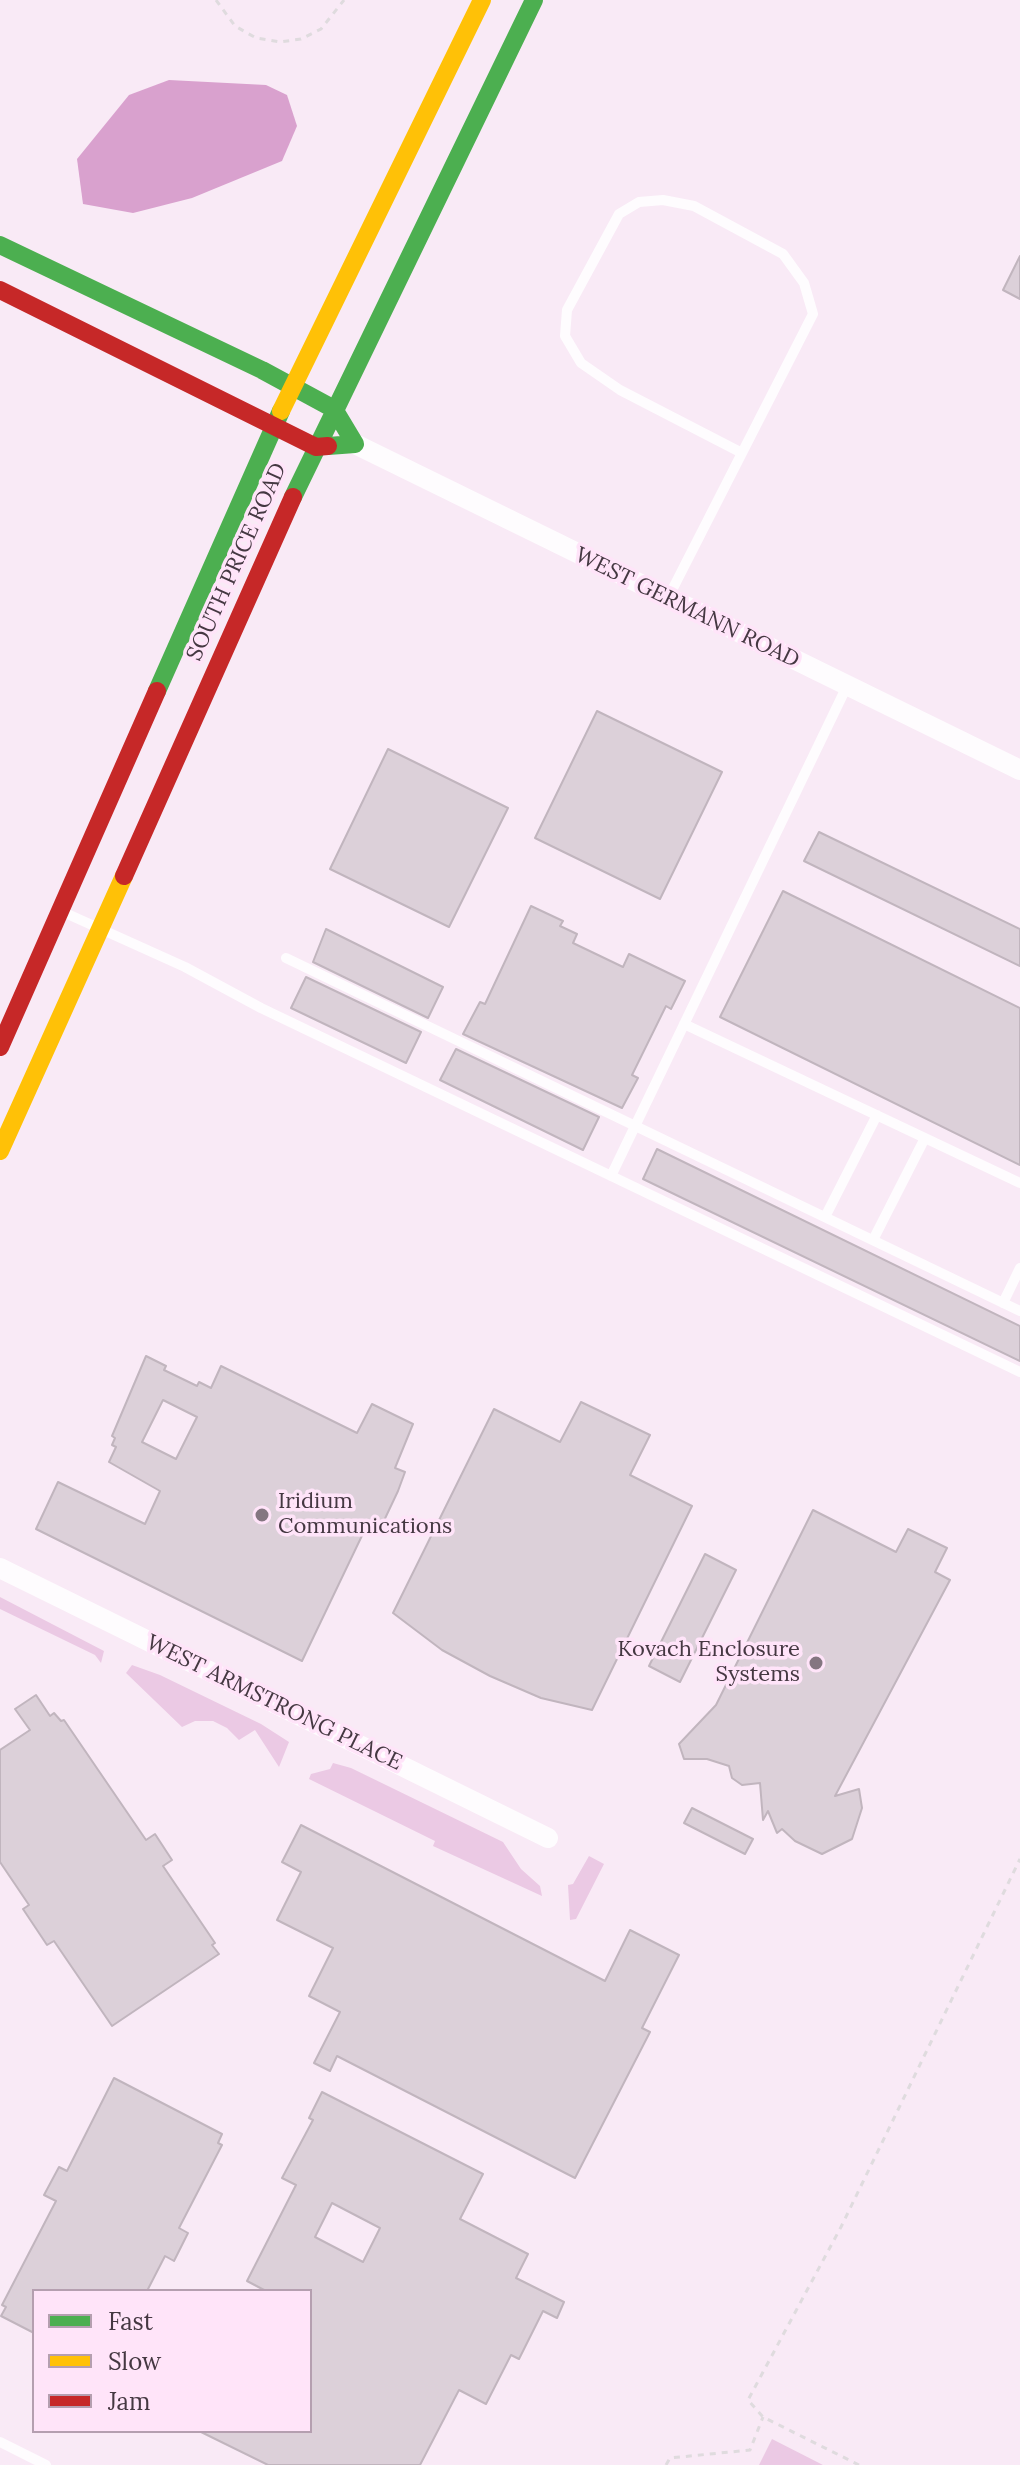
<!DOCTYPE html>
<style>
body{margin:0}
#map{position:relative;width:1020px;height:2465px;overflow:hidden;background:#f9eaf6;font-family:Lora,serif}
canvas{display:block}
.legend{position:absolute;left:32px;top:2289px;width:280px;height:144px;box-sizing:border-box;background:#ffe4f9;border:2px solid #b59fb0;margin:0;padding:10px 14px;list-style:none;font-size:24px;color:#453842}
.legend li{display:flex;align-items:center;gap:16px;height:40px}
.legend b{width:40px;border:2px solid #b59fb0}
</style>
<div id="map">
<canvas width="1020" height="2465"></canvas>
<ul class="legend">
<li><b style="height:10px;background:#4caf50"></b>Fast</li>
<li><b style="height:10px;background:#ffc107"></b>Slow</li>
<li><b style="height:10px;background:#c62828"></b>Jam</li>
</ul>
</div>
<script>
const ctx = document.querySelector('canvas').getContext('2d');
ctx.lineJoin = 'round';
function paint(path, color) { ctx.fillStyle = color; ctx.fill(path, 'evenodd'); }
const shape = rows => new Path2D(rows.map(r => 'M' + r).join(''));
function stroke(path, color, width, dash) { ctx.strokeStyle = color; ctx.lineWidth = width; ctx.lineCap = dash ? 'butt' : 'round'; ctx.setLineDash(dash || []); ctx.stroke(path); }
function write(font, color, halo, rows, align = 'center') {
  ctx.font = font + ' Lora,serif'; ctx.lineWidth = 7; ctx.setLineDash([]); ctx.textBaseline = 'middle'; ctx.strokeStyle = halo; ctx.fillStyle = color; for (const [text, x, y, turn = 0] of rows) {
    ctx.save(); ctx.translate(x, y); ctx.rotate((+turn || 0) * Math.PI / 180); ctx.textAlign = isNaN(turn) ? turn : align; if (halo) ctx.strokeText(text, 0, 0); ctx.fillText(text, 0, 0); ctx.restore();
  }
}
paint(shape([
 [0,1597,104,1651,101,1663,95,1655,0,1609],
 [132,1665,160,1675,261,1724,289,1742,279,1767,255,1730,239,1740,227,1728,213,1721,195,1721,182,1727,126,1673],
 [333,1763,351,1768,503,1842,521,1869,540,1886,542,1896,433,1846,435,1841,309,1779,311,1774,330,1769],
 [589,1856,604,1864,576,1919,570,1920,568,1885,573,1884],
 [772,2439,823,2465,759,2465]
]), '#ebc9e4');
paint(shape([
 [169,80,266,85,287,95,297,126,282,161,192,198,133,213,83,204,77,159,129,95]
]), '#d9a1ce');
const building = shape([
 [1020,256,1020,299,1003,290,1020,256],
 [597,711,722,772,660,899,535,838,597,711],
 [388,749,508,808,449,927,330,869,388,749],
 [819,832,1020,929,1020,966,804,861,819,832],
 [783,891,1020,1008,1020,1165,720,1017,783,891],
 [531,906,563,921,560,926,577,934,573,943,623,967,629,954,685,981,671,1009,666,1006,632,1075,638,1078,622,1108,463,1034,480,1002,485,1004,531,906],
 [326,929,443,987,428,1018,313,962,326,929],
 [306,977,421,1032,406,1063,291,1008,306,977],
 [456,1049,599,1117,583,1150,440,1080,456,1049],
 [657,1149,1020,1326,1020,1361,643,1179,657,1149],
 [146,1356,166,1366,164,1370,197,1386,199,1382,211,1388,221,1366,357,1433,372,1404,413,1424,395,1468,405,1472,398,1491,381,1527,369,1521,302,1661,36,1529,58,1482,145,1524,160,1491,109,1462,116,1447,112,1445,115,1438,112,1436,146,1356],
 [163,1400,197,1417,176,1459,142,1442,163,1400],
 [581,1402,650,1435,630,1475,692,1506,592,1710,541,1698,490,1676,442,1650,393,1613,494,1409,560,1442,581,1402],
 [813,1510,896,1552,908,1529,947,1548,935,1572,950,1580,835,1796,859,1789,862,1808,852,1839,822,1854,795,1841,782,1829,777,1833,768,1811,763,1820,760,1783,742,1785,732,1778,729,1766,707,1759,684,1759,679,1744,716,1705,813,1510],
 [705,1554,736,1570,680,1682,649,1666,705,1554],
 [36,1695,50,1716,54,1713,61,1721,64,1720,146,1840,155,1834,172,1860,163,1866,215,1943,212,1945,219,1954,112,2026,54,1941,47,1945,23,1909,29,1905,0,1862,0,1750,30,1730,15,1709,36,1695],
 [692,1808,753,1839,745,1854,684,1823,692,1808],
 [301,1825,605,1981,630,1930,679,1955,642,2028,650,2032,575,2178,337,2056,330,2071,314,2063,340,2012,309,1996,333,1948,277,1920,301,1872,282,1862,301,1825],
 [114,2078,222,2134,218,2143,222,2145,179,2228,188,2233,174,2261,165,2256,147,2291,34,2291,34,2333,1,2316,6,2307,2,2305,56,2201,44,2195,59,2167,67,2171,114,2078],
 [322,2092,483,2174,460,2219,528,2254,516,2278,564,2302,557,2318,543,2311,519,2359,511,2355,486,2404,459,2390,420,2465,268,2465,199,2431,310,2431,310,2291,266,2291,247,2281,296,2185,282,2178,313,2120,309,2118,322,2092],
 [332,2203,380,2228,363,2262,315,2237,332,2203]
]);
paint(building, '#dcd0d9');
stroke(building, '#c1b5be', 2);
stroke(shape([
 [216,0,235,26,256,38,280,42,301,39,321,29,344,0],
 [666,2465,670,2458,750,2450,763,2417],
 [859,2465,763,2417,748,2400,841,2227,1020,1859]
]), '#dfdbde', 3, [6, 6]);
stroke(shape([
 [668,598,742,453,813,314,804,283,783,254,694,206,663,200,639,202,619,214,567,310,565,336,581,363,620,390,742,453],
 [63,912,185,967,261,1008,1020,1372],
 [286,958,1020,1311],
 [684,1024,1020,1183],
 [611,1176,847,686],
 [825,1217,877,1115],
 [873,1240,925,1138],
 [1003,1303,1020,1268],
 [0,2442,46,2465]
]), '#fefcfe', 10);
stroke(shape([
 [355,444,1020,770],
 [0,1568,548,1838]
]), '#fefcfe', 20);
stroke(shape([
 [0,245,262,370,334,409,355,444,328,446],
 [293,497,534,0],
 [157,691,281,411]
]), '#4caf50', 18);
stroke(shape([
 [281,411,482,0],
 [0,1151,124,876]
]), '#ffc107', 18);
stroke(shape([
 [0,290,316,447,328,446],
 [124,876,293,497],
 [0,1047,157,691]
]), '#c62828', 18);
for (const [x, y, r, color] of [
 [262,1515,8,"#847681"],
 [816,1663,8,"#847681"]
]) { const dot = new Path2D(); dot.arc(x, y, r, 0, 2 * Math.PI); ctx.fillStyle = color; ctx.fill(dot); stroke(dot, '#ffe4f9', 3); }
write('22px', '#453842', '#ffe4f9', [
 ["SOUTH PRICE ROAD",237,562,-66],
 ["WEST GERMANN ROAD",687,608,26],
 ["WEST ARMSTRONG PLACE",274,1703,26]
]);
write('22px', '#453842', '#ffe4f9', [
 ["Iridium",278,1502],
 ["Communications",278,1527],
 ["Kovach Enclosure",800,1650,"right"],
 ["Systems",800,1675,"right"]
], 'left');
</script>
